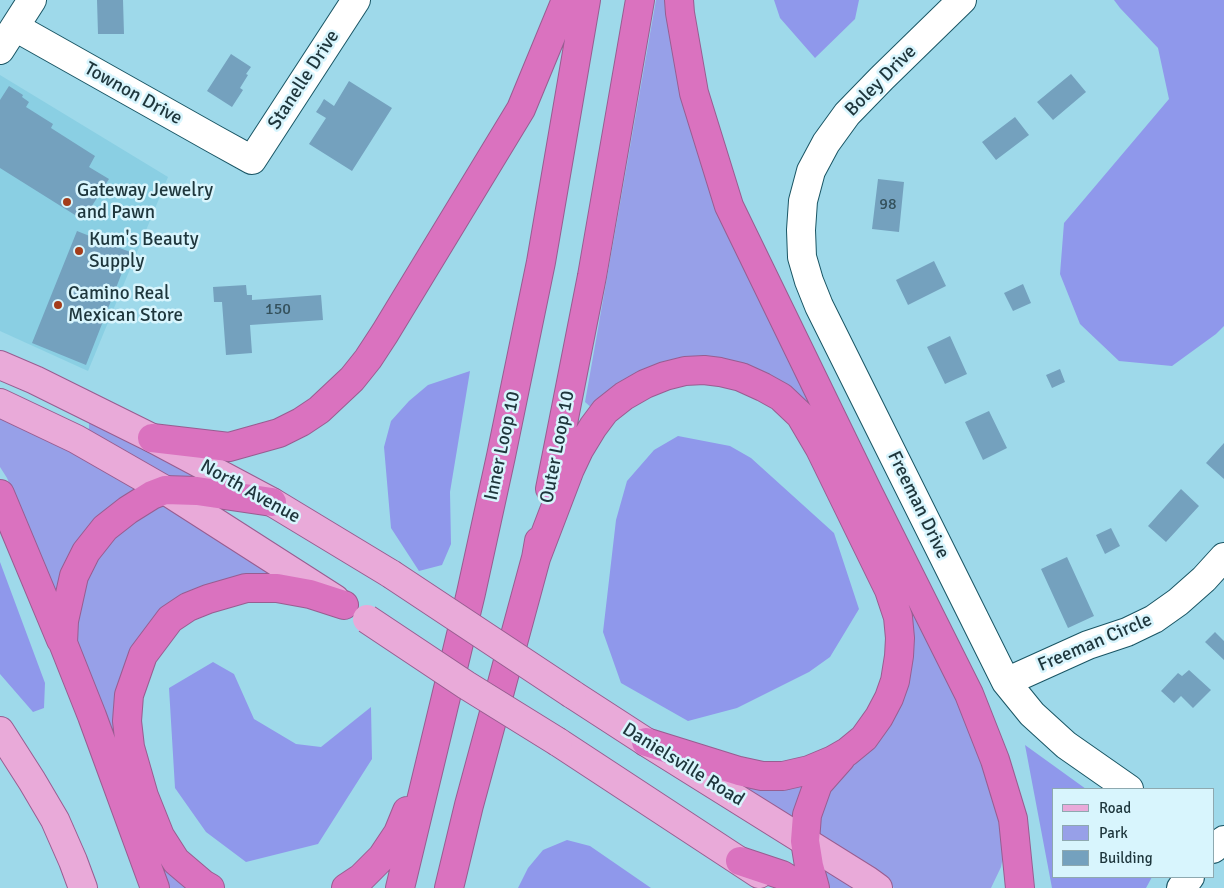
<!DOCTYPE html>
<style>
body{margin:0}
#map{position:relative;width:1224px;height:888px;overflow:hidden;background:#9ed9ea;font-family:Signika,sans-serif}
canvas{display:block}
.legend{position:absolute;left:1052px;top:788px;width:162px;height:90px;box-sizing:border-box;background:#d8f5fd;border:1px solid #8ea9b0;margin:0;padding:6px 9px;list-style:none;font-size:15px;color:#1e363c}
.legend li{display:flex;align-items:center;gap:10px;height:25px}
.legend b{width:25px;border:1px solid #8ea9b0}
</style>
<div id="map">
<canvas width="1224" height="888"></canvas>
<ul class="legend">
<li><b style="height:6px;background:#e9aad9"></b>Road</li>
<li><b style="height:14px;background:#97a0e8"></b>Park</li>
<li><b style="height:14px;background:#74a1be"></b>Building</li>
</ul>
</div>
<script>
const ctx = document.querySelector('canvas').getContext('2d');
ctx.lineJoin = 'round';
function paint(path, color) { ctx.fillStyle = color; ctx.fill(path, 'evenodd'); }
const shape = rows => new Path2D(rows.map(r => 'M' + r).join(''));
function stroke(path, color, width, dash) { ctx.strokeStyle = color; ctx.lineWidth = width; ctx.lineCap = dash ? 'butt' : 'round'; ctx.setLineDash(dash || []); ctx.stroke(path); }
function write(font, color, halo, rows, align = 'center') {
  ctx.font = font + ' Signika,sans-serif'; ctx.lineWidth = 5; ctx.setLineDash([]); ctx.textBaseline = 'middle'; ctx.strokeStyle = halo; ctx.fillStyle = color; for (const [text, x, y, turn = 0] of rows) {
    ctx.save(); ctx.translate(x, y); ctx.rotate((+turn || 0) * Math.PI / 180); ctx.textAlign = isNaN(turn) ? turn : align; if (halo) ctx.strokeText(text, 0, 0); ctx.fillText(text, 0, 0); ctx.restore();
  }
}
paint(shape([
 [0,75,168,177,88,371,0,331]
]), '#8acfe3');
paint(shape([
 [656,0,671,0,679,60,960,698,998,799,1004,852,1001,867,991,888,894,888,872,871,814,834,817,806,907,664,826,442,727,365,594,410,585,402],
 [0,415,147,490,56,600,25,518,7,478,0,467],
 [89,423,154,453,214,483,173,482,88,430,89,428],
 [161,501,285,580,240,579,127,661,158,848,194,888,162,888,101,722,71,624,94,551],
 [716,773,811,777,797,824],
 [822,866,858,888,830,888,824,878]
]), '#97a0e8');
paint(shape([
 [774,0,859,0,855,19,815,58,780,18],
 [1114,0,1224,0,1224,326,1216,334,1172,366,1119,361,1080,324,1060,274,1064,223,1169,99,1158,48,1120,8],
 [470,371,450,492,451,544,442,565,419,571,391,528,384,447,391,421,409,401,428,385],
 [678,436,730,446,751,458,834,533,859,609,830,657,809,672,737,708,688,721,621,683,603,632,616,520,627,481,654,450],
 [0,562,45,683,44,708,33,712,0,674],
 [213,662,234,674,254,719,296,744,321,747,371,707,372,759,318,844,246,862,206,832,175,788,169,688],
 [1025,745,1086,789,1053,789,1053,877,1152,877,1146,888,1052,888],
 [567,840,590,846,651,888,518,888,528,868,543,850]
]), '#8f98eb');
paint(shape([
 [97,0,123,0,124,34,98,34],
 [231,54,251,67,246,74,248,75,240,88,243,90,232,107,207,91],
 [1071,74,1086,92,1053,120,1037,102],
 [349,81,392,108,352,171,309,144,326,118,316,112,320,106,324,99,334,106],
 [9,86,23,95,22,97,29,102,26,107,53,124,51,128,95,156,89,167,109,179,83,220,0,168,0,100],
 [1015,117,1029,135,996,160,982,142],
 [878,179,904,182,899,232,872,229],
 [77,231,130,252,86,365,32,343],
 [934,261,946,286,908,305,896,280],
 [1023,284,1031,303,1013,311,1004,293],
 [246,285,247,295,252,295,252,300,321,295,323,320,250,325,252,353,226,355,222,302,214,302,213,287],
 [950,336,967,374,945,384,927,347],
 [1060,369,1065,382,1052,388,1046,375],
 [989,411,1007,448,983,460,965,422],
 [1224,443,1224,479,1206,463],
 [1181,489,1199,506,1166,542,1148,526],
 [1111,528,1120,546,1105,554,1096,535],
 [1067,557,1094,616,1068,628,1041,569],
 [1215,632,1224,641,1224,660,1205,642],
 [1189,670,1211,690,1193,708,1181,696,1174,703,1161,691,1178,673,1182,676]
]), '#74a1be');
const minor = shape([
 [962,0,882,78,847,114,826,143,811,171,803,201,801,230,802,257,809,281,819,306,1006,682,1032,714,1066,745,1129,789],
 [15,27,214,139,252,160,356,0],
 [0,50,32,0],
 [1006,682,1088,645,1127,632,1154,619,1178,602,1204,579,1224,557],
 [1213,849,1224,840],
 [1181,888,1190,877]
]);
const major = shape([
 [0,365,35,380,152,438,272,502,391,574],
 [0,403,76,439,165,490,335,599],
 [572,694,646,742,867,880,878,888],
 [0,731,32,781,55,820,73,861,83,888],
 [558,742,759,874]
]);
const highway = shape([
 [679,0,680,13,694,93,729,206,868,492,969,694,995,760,1013,819,1020,888],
 [152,438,229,447,279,433,301,422,319,410,352,379,368,359,385,333,521,109,566,0],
 [550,489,592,276,640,0],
 [0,494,61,640],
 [536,558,570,469,579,450,593,427,605,411,624,396,645,384,665,376,685,371,704,370,720,372,741,377,763,387,781,397,800,415,820,449,889,590,898,617,900,638,899,656,895,681,889,698,879,717,864,738,847,752,833,760,809,770,783,776,762,776,739,771,646,742],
 [740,861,782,875,803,888],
 [155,888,92,716,63,643,64,621,74,576,86,552,105,528,128,510,152,495,165,490,197,491,272,502],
 [210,888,203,884,176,861,160,836,144,796,130,747,127,721,129,695,143,655,170,619,188,607,208,599,246,588,277,588,310,594,344,605],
 [346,888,361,878,382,857,398,833,407,811],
 [400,888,471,593,501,456,541,262,586,0],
 [449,888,469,805,536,558,539,541],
 [815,888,809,866,805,841,807,815,818,784,841,758]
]);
stroke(minor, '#195564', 30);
stroke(major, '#985d91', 30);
stroke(highway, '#985d91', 30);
stroke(minor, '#fff', 28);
stroke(major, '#e9aad9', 28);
stroke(highway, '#da72bf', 28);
const majorBridge = shape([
 [391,574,572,694],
 [367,619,466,685,558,742]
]);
stroke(majorBridge, '#985d91', 30, []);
stroke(majorBridge, '#e9aad9', 28);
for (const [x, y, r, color] of [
 [67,202,5,"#a43d1b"],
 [79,251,5,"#a43d1b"],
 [58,305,5,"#a43d1b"]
]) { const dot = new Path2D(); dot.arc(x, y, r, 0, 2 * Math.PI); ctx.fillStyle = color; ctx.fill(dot); stroke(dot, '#d8f5fd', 2); }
write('16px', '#34515c', null, [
 ["98",888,205],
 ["150",278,310]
]);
write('19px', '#1e363c', '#d8f5fd', [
 ["Stanelle Drive",304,80,-57],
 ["Boley Drive",881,81,-45],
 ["Townon Drive",133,94,29],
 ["Inner Loop 10",503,446,-78],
 ["Outer Loop 10",558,447,-79],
 ["North Avenue",250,492,29],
 ["Freeman Drive",918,505,64],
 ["Freeman Circle",1095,643,-23],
 ["Danielsville Road",683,765,32]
]);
write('19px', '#1e363c', '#d8f5fd', [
 ["Gateway Jewelry",77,191],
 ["and Pawn",77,213],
 ["Kum's Beauty",89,240],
 ["Supply",89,262],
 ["Camino Real",68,294],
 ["Mexican Store",68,316]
], 'left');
</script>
